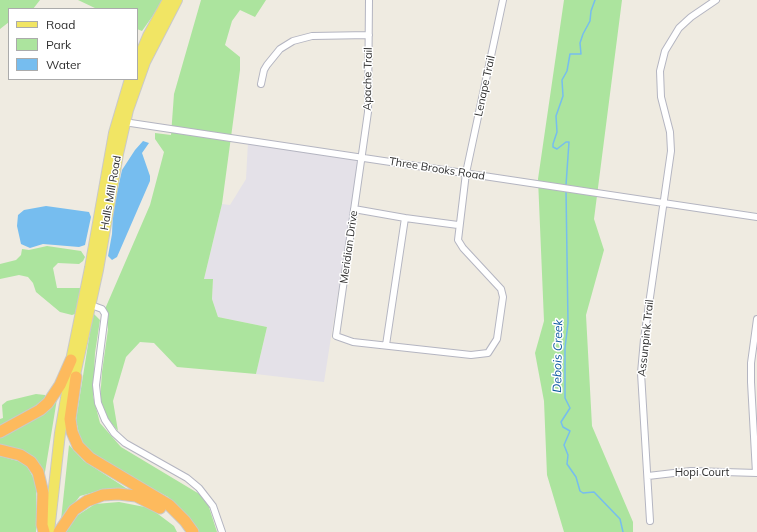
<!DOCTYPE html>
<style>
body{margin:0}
#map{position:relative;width:757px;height:532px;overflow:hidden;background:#efebe1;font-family:Mulish,sans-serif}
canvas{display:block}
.legend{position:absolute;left:8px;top:8px;width:130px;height:72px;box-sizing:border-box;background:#fff;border:1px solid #ababab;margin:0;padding:5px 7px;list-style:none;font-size:12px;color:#2e2e2e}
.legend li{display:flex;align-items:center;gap:8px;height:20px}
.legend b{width:20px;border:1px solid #ababab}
</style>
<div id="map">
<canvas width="757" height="532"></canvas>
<ul class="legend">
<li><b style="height:5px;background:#f1e564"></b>Road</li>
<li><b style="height:11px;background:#ace49e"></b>Park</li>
<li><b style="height:11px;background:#76bdef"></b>Water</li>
</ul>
</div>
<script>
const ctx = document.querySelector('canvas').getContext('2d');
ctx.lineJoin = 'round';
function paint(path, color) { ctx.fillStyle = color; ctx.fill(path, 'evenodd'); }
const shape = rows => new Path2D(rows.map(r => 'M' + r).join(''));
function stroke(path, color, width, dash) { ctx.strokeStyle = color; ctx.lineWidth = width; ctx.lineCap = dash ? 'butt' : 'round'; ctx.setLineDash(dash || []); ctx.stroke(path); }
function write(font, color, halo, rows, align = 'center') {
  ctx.font = font + ' Mulish,sans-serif'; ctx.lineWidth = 3; ctx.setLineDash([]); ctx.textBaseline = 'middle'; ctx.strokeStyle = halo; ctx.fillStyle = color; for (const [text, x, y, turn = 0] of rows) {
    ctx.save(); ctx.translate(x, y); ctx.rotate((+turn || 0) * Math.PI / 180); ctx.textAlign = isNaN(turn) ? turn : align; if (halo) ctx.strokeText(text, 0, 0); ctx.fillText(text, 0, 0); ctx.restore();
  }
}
paint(shape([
 [248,142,359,159,324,382,256,374,267,327,218,317,212,299,213,280,204,279,222,204,230,205,246,179]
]), '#e4e1e8');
paint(shape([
 [0,0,40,0,33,9,9,9,9,22,0,29],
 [78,0,164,0,142,31,137,29,137,9,97,9],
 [201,0,266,0,255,17,240,10,232,21,225,45,240,57,240,70,222,204,204,279,213,279,212,299,218,317,267,327,256,374,177,367,154,343,140,342,126,357,113,401,118,431,108,419,100,401,102,372,108,329,105,309,150,205,164,152,155,139,155,133,171,135,174,94],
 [564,0,622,0,594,219,604,250,586,315,592,426,633,522,633,532,564,532,547,475,544,401,535,353,544,321,538,179],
 [47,246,81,251,85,257,83,261,79,264,58,263,53,268,57,288,81,288,75,314,72,315,60,312,36,292,33,283,28,277,19,275,0,279,0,264,16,260,21,255,22,249,29,250],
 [93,313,100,320,95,353,93,396,100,423,121,447,206,498,217,532,197,532,195,527,168,497,108,465,81,443,76,420],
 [36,394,45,395,45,400,41,405,0,428,0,419,3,418,2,405,7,401],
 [57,399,44,478,19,449,0,449,0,437],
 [69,445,84,461,129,490,102,490,80,496,61,520],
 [0,456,25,463,36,482,36,532,0,532],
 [119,502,150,508,174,526,177,532,66,532,75,517,95,504]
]), '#ace49e');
paint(shape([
 [143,141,149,143,142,153,150,176,150,181,117,257,112,260,108,256,112,234,113,211,122,170,135,150],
 [46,206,89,212,91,217,85,245,79,247,43,244,30,248,21,244,17,226,18,215,24,210]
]), '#76bdef');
stroke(shape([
 [566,185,569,142,566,142,557,149,553,147,553,144,557,132,556,116,563,96,562,80,567,71,570,54,581,54,580,43,583,34,590,21,591,11,595,0],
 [566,190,568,323,565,348,565,398,570,408,561,422,563,427,570,431,564,445,568,455,567,464,576,477,580,491,583,493,594,492,620,519,623,532]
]), '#76bdef', 1.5);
const minor = shape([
 [369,0,368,112,336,336,353,342,471,355,488,353,497,339,503,297,501,289,463,248,458,240,466,173,503,0],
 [261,84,264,70,267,65,280,49,293,41,312,36,369,35],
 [124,122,757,217],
 [354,209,405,218],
 [91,305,102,309,105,314,96,385,98,403,105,420,114,433,125,443,187,478,199,488,213,506,222,532],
 [386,345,405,218,458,225],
 [756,473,751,382,751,363,757,319],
 [648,476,691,471,757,473],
 [650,521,641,373,644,339,671,151,670,132,661,97,660,71,665,51,679,28,691,17,716,0]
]);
const primary = shape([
 [137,62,148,36,168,0],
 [73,384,98,270,118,154,128,110,145,62,177,0],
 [49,532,60,433,67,392,66,385,90,268,114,133,130,79]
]);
const motorway = shape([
 [76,377,70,419,72,432,78,446,90,458,169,505,185,521,193,532],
 [0,432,40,410,48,403,60,385,71,360],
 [0,450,20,455,31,462,38,472,43,493,42,525,44,532],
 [59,532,74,510,87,501,103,495,118,494,136,496,160,508]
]);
stroke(minor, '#b4b5c1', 8);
stroke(primary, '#c9c9c9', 12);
stroke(motorway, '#c9c9c9', 13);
stroke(minor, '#fff', 6);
stroke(primary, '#f1e564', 10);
stroke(motorway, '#fdba5d', 11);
write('11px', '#2e2e2e', '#fff', [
 ["Apache Trail",368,79,-89],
 ["Lenape Trail",485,86,-78],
 ["Three Brooks Road",437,169,9],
 ["Halls Mill Road",111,193,-80],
 ["Meridian Drive",349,247,-82],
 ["Assunpink Trail",646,338,-84],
 ["Hopi Court",702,473]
]);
write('italic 12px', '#0e59a1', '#fff', [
 ["Debois Creek",558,356,-89]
]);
</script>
